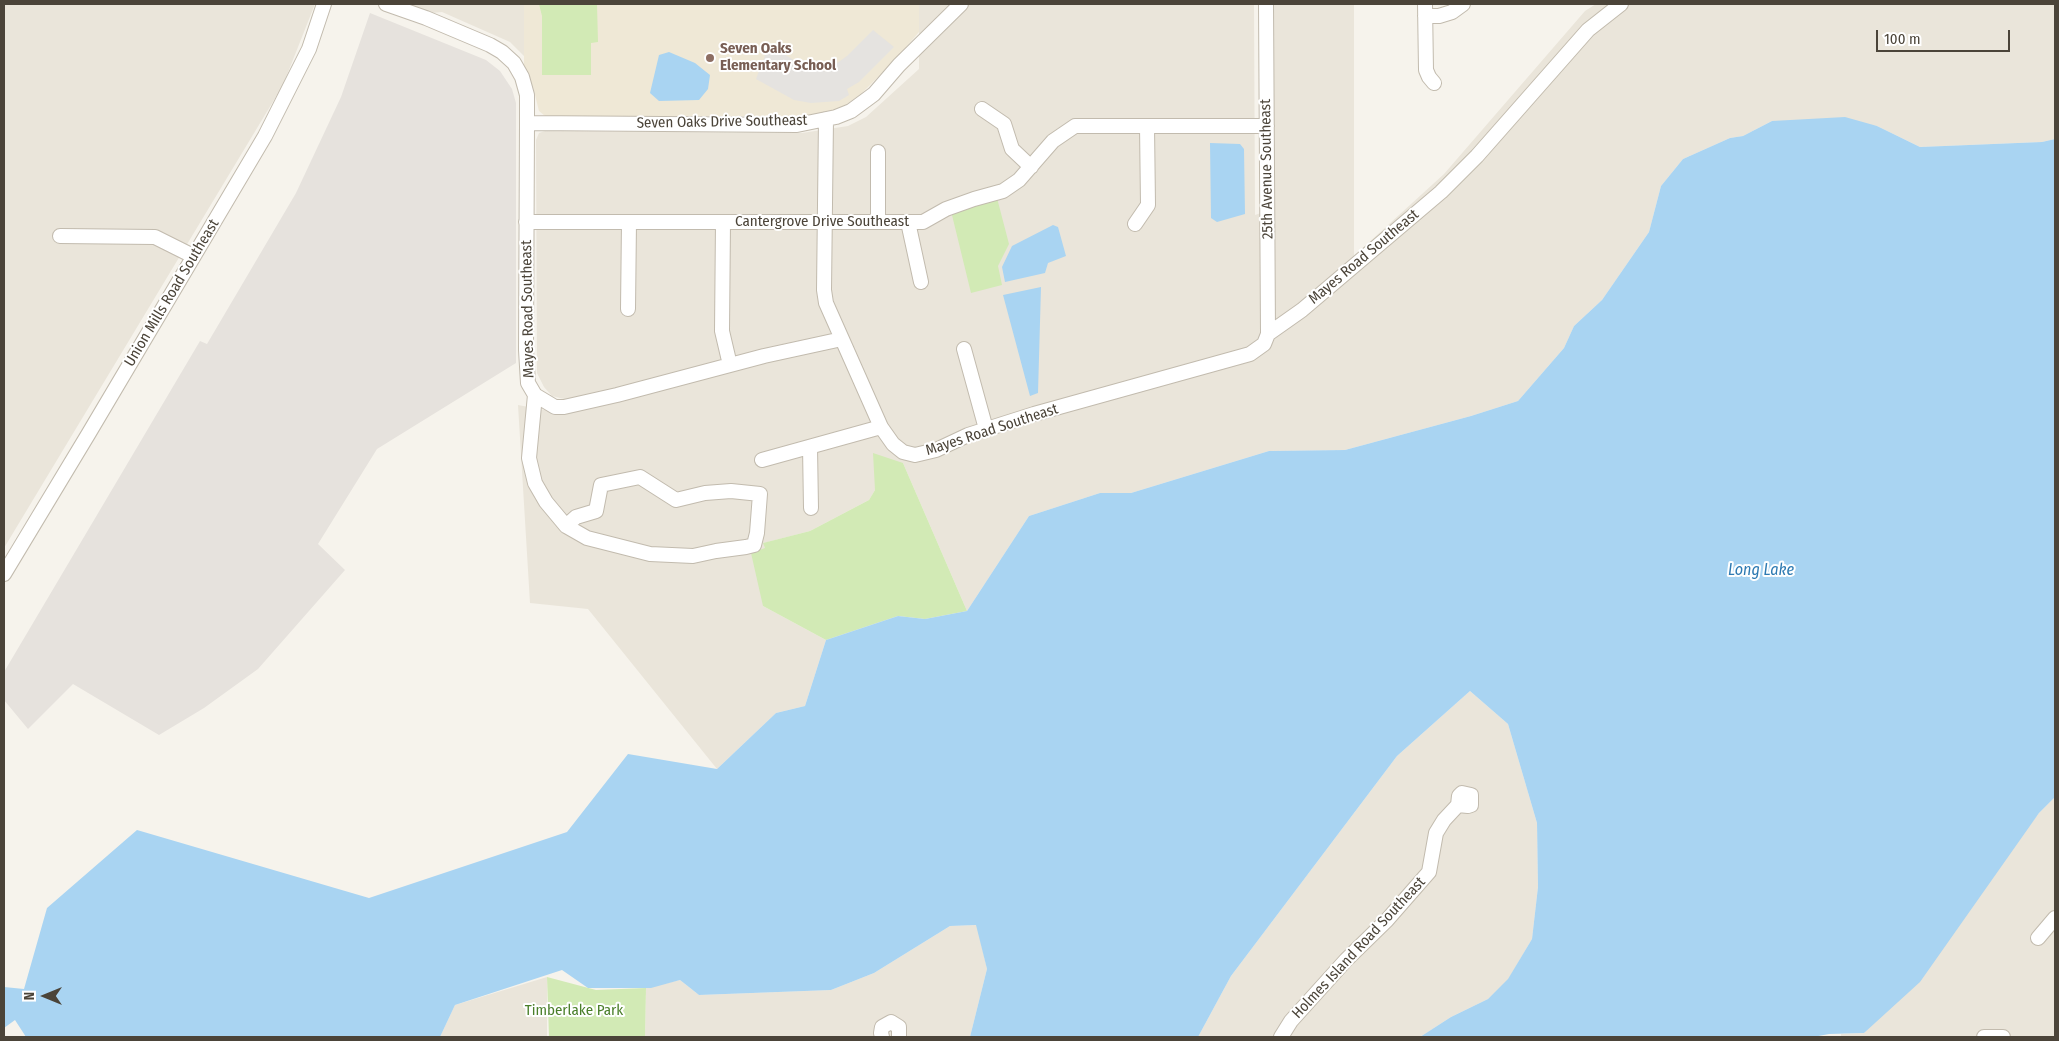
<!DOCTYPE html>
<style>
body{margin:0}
#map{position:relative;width:2059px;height:1041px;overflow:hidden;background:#f6f3ec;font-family:"Fira Sans Condensed",sans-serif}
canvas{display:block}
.frame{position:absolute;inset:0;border:5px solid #4b4439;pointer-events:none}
.north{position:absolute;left:20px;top:971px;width:50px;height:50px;-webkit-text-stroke:4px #fff;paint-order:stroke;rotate:270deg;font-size:14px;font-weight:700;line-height:20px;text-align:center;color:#4b4439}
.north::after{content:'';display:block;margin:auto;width:18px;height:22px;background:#4b4439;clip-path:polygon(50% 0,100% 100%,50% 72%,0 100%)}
.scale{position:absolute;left:1876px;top:30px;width:134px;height:22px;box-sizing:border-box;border:2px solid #4b4439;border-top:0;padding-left:6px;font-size:15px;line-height:18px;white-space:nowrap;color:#4b4439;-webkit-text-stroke:4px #fff;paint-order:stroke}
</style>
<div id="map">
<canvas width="2059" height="1041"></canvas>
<div class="frame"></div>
<div class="north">N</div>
<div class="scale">100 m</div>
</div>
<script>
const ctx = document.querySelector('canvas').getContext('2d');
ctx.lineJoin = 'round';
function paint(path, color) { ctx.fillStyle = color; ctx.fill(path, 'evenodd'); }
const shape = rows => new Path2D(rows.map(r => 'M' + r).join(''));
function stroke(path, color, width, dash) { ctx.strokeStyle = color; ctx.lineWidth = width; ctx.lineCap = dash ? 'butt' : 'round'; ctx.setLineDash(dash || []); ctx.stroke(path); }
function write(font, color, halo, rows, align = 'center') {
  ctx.font = font + ' "Fira Sans Condensed",sans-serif'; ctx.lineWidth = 4; ctx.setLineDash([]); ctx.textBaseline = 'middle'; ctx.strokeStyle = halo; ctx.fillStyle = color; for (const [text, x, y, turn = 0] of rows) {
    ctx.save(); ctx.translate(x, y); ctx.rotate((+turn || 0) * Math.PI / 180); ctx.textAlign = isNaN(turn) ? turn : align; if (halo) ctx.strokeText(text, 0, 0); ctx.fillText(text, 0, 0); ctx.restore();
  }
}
paint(shape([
 [4,4,315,4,283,85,4,548],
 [409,4,524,4,524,56,510,42,442,12,432,13],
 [919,4,1254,4,1255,215,1273,209,1270,4,1354,4,1354,256,1444,174,1585,11,1596,4,2055,4,2055,139,2042,142,1920,147,1877,126,1772,121,1743,136,1730,138,1683,159,1661,186,1649,232,1602,300,1574,326,1564,348,1518,401,1471,416,1345,450,1269,451,1131,493,1100,493,1029,516,967,611,903,463,875,490,869,500,810,531,764,543,765,548,763,606,826,640,805,706,776,713,717,769,588,609,530,603,518,405,567,414,564,399,552,396,544,387,537,373,536,140,539,133,545,131,802,133,848,126,866,117,919,69],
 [1470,691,1508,724,1537,823,1538,887,1532,939,1508,980,1488,999,1451,1017,1420,1037,1198,1037,1231,976,1397,756],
 [2055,797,2055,1037,1841,1037,1841,1034,1864,1033,2039,813],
 [977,925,987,969,970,1037,645,1037,646,988,680,980,699,995,831,990,874,973,950,926],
 [547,977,547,1037,440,1037,455,1005]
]), '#eae5da');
paint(shape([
 [370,13,486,60,500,71,512,89,516,103,516,363,377,449,318,544,345,570,258,669,204,708,159,735,73,684,28,729,4,700,4,672,200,341,207,344,296,193,341,97]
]), '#e6e2dd');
paint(shape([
 [524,4,919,4,919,32,895,60,862,93,843,107,816,116,545,116,539,111,533,87,524,67]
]), '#efe8d6');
paint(shape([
 [539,4,597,4,598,42,591,43,591,75,542,75,542,16],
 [997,198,1009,244,998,266,1002,285,971,293,951,211],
 [873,453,903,463,967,611,925,619,898,616,826,640,763,606,751,553,765,548,763,543,810,531,869,500,875,490],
 [547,977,596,990,646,988,645,1037,549,1037]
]), '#d2eab5');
paint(shape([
 [873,30,894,47,859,82,847,89,849,95,839,101,811,103,794,100,756,79,769,45,805,67,829,72,833,66,847,56]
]), '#e5e3e0');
paint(shape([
 [669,52,695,63,710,75,708,89,699,100,659,101,650,93,659,55],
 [1845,117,1877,126,1920,147,2042,142,2055,139,2055,797,2039,813,1920,982,1864,1033,1829,1034,1813,1037,1420,1037,1451,1017,1488,999,1508,979,1532,939,1538,887,1537,823,1508,724,1470,691,1397,756,1231,976,1198,1037,970,1037,987,969,976,925,950,926,874,973,831,990,699,995,680,980,651,988,588,988,562,970,455,1005,440,1037,26,1037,15,1020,4,1028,4,987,24,989,47,908,137,830,369,898,567,832,628,754,717,769,776,713,805,706,826,640,898,616,925,619,967,611,1029,516,1100,493,1131,493,1269,451,1345,450,1471,416,1518,401,1564,348,1574,326,1602,300,1649,232,1661,186,1683,159,1730,138,1743,136,1772,121],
 [1210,143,1240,144,1244,149,1245,214,1217,222,1211,218],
 [1053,225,1058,227,1066,256,1048,263,1045,273,1005,282,1002,267,1012,246],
 [1041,287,1038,393,1030,396,1003,295]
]), '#a9d4f2');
const minor = shape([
 [386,4,426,18,490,45,502,52,514,63,522,77,527,95,527,123,526,350,528,383,535,395,555,407,564,407,617,395,764,356,842,339,881,427,893,444,903,452,915,455,936,450,968,435,1034,414,1250,354,1264,344,1268,334,1302,310,1441,192,1477,156,1588,30,1621,4],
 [1266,4,1268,334],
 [1425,4,1426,70,1429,77,1434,83],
 [1425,16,1439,16,1452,12,1463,4],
 [982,109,1004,124,1012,149,1031,167],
 [826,119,824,290,826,303,842,339],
 [527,123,797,125,836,117,851,111,874,94,899,65,961,4],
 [878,152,878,222],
 [526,222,923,222,946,209,974,199,1003,191,1019,180,1053,141,1075,126,1267,126],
 [723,222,722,331,730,365],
 [908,222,921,282],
 [1135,224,1148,205,1147,126],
 [60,236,155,237,193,256],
 [628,309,629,222],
 [964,349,986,429],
 [535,395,529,458,535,483,546,502,566,526,587,538,650,554,693,556,716,551,746,547,754,545,757,533,760,494,731,491,705,493,676,500,640,477,601,485,596,511,576,517,566,526],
 [810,447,811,508],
 [762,460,881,427],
 [4,574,89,433,265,136,309,49,324,4],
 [2038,938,2055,918],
 [882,1037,881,1033,882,1027,891,1022,899,1027,899,1037],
 [1281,1037,1291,1021,1346,960,1387,920,1429,872,1436,833,1444,820,1458,805,1459,796,1462,793,1471,795,1471,805,1468,806,1458,805],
 [1984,1037,2003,1037]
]);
stroke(minor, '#c2bbae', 16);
stroke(minor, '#fff', 14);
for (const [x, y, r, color] of [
 [710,58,5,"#8d6e63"]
]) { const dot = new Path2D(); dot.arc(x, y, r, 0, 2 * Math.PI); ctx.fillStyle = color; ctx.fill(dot); stroke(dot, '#fff', 2); }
write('bold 15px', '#785e54', '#fff', [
 ["Seven Oaks",720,49],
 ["Elementary School",720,66]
], 'left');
write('15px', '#4b4439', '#fff', [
 ["Seven Oaks Drive Southeast",722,122,-1],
 ["25th Avenue Southeast",1267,169,-91],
 ["Cantergrove Drive Southeast",822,222],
 ["Mayes Road Southeast",1364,257,-40],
 ["Union Mills Road Southeast",172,293,-59],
 ["Mayes Road Southeast",528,309,-91],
 ["Mayes Road Southeast",992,430,-18],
 ["Holmes Island Road Southeast",1359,948,-47]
]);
write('15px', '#4a7f2a', '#fff', [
 ["Timberlake Park",574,1011]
]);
write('italic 16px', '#2e7ab2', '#fff', [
 ["Long Lake",1761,571]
]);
</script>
